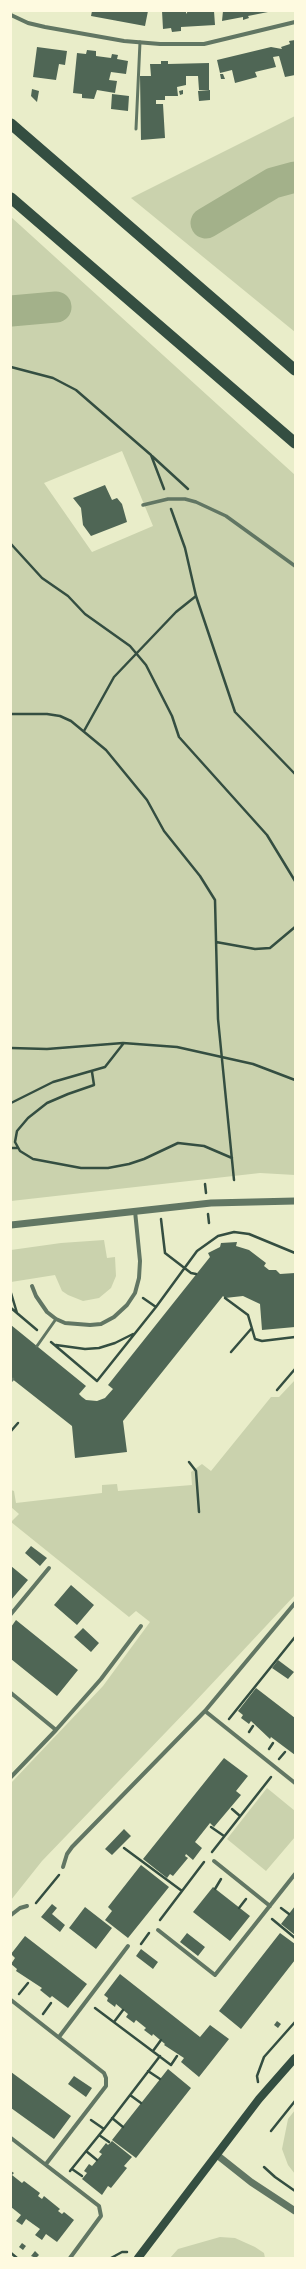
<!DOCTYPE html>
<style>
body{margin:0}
#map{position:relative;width:306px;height:2269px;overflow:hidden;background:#e9edc9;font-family:"Source Sans 3",sans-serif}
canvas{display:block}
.frame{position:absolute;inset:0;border:12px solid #fefae0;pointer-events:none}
</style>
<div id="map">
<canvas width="306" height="2269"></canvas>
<div class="frame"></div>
</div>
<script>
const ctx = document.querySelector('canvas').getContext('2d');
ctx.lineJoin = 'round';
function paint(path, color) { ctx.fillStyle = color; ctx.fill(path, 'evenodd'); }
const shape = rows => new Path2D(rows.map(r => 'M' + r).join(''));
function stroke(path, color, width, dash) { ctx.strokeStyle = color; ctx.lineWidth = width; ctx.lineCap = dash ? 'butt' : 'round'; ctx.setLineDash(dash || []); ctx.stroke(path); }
paint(shape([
 [295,116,295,332,131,198],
 [11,217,295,475,295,1175,260,1173,11,1201],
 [122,451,153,526,92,552,44,483],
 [104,1240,107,1258,115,1257,116,1276,111,1288,99,1298,83,1301,68,1295,62,1291,55,1275,11,1282,11,1250,61,1243],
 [295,1380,295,1595,192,1705,42,1861,11,1900,11,1783,103,1686,150,1622,136,1611,129,1617,11,1522,19,1514,11,1507,11,1490,14,1491,16,1503,102,1493,102,1485,117,1484,118,1491,192,1485,191,1472,202,1464,211,1471,271,1397,279,1397],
 [267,1788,295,1811,295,1837,266,1871,227,1839],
 [295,2110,295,2174,288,2165,282,2149,288,2119],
 [220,2237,235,2238,255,2247,264,2253,265,2258,170,2258,178,2249]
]), '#cad2ad');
stroke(shape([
 [206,223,273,183,295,177],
 [11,311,56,307]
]), '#a3b18a', 31);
paint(shape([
 [92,11,148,11,145,26,91,16],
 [162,11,186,11,186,14,188,11,214,11,215,25,181,27,181,31,172,32,171,28,163,29],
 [223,11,268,11,268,12,248,16,249,18,243,20,243,17,222,21],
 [295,40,295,75,285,77,279,56,273,57,276,67,255,72,257,77,235,83,232,70,220,73,217,60,271,47,282,49,281,47,290,44,289,41],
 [37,47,67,51,65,65,59,64,56,80,33,77],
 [87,50,96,51,96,56,111,58,112,54,118,55,117,59,128,61,126,74,111,72,109,80,117,81,115,93,97,90,94,99,82,98,82,94,73,93,77,53,86,54],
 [161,61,168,61,168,64,209,63,209,90,199,90,198,76,186,76,186,85,177,87,178,96,165,96,165,100,156,100,156,104,163,104,165,138,141,140,140,76,151,76,150,64,161,64],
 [220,74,223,74,225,79,221,79],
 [32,89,39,91,37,102,31,96],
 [183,90,183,94,180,95,179,91],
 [210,90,210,100,199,101,198,91],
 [112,94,129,96,128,111,111,109],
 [105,485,112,500,117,498,122,504,127,522,91,536,83,525,81,508,73,498],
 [237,1242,236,1246,249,1250,266,1263,264,1266,269,1270,276,1270,280,1274,295,1273,295,1327,262,1330,260,1304,243,1296,225,1298,223,1296,123,1421,127,1452,75,1458,72,1426,11,1378,11,1325,86,1386,79,1394,82,1397,86,1400,97,1401,105,1398,113,1389,108,1385,210,1257,208,1253,220,1247,221,1243],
 [31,1546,47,1558,40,1566,25,1553],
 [11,1566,28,1580,11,1600],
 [71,1585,94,1605,77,1625,54,1605],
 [16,1620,78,1670,57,1696,11,1659,11,1627],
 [83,1628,99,1643,91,1652,74,1637],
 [278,1660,294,1672,288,1679,272,1668],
 [256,1688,295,1718,295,1755,271,1737,270,1739,251,1721,249,1724,241,1718,243,1715,238,1711],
 [224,1758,248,1776,236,1791,241,1795,214,1827,210,1823,195,1842,202,1848,193,1860,186,1854,185,1856,188,1858,173,1876,170,1874,167,1878,143,1859],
 [124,1829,131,1836,112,1855,105,1849],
 [141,1865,169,1887,128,1938,105,1920,112,1911,108,1907],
 [213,1887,250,1916,230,1941,193,1912],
 [52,1904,57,1908,52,1914,65,1925,60,1932,41,1917],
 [295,1906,295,1935,281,1924],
 [85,1907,112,1928,96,1949,69,1928],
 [187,1933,205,1947,198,1956,180,1942],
 [280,1933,295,1944,295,1960,241,2029,219,2011],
 [25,1936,87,1984,68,2008,52,1996,50,1998,40,1990,42,1988,16,1971,17,1969,11,1964,15,1958,11,1954],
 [141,1949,158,1962,153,1969,136,1956],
 [120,1974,200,2037,210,2025,229,2039,199,2077,181,2062,184,2058,164,2045,165,2044,153,2034,152,2036,144,2030,146,2028,136,2020,134,2023,126,2017,128,2014,116,2004,115,2007,107,2001,108,1998,104,1995],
 [277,2021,281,2024,278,2028,274,2025],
 [168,2069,191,2088,136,2158,112,2140],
 [11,2072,71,2116,54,2139,11,2108],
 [74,2076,92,2088,86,2097,68,2084],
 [112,2141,132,2157,124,2166,127,2168,111,2188,108,2186,102,2195,82,2179,87,2173,84,2171,89,2164,92,2166,102,2154,99,2152,106,2143,108,2145],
 [11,2171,14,2173,12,2175,22,2183,24,2181,40,2193,38,2196,42,2199,44,2196,60,2209,58,2211,62,2214,64,2212,74,2220,57,2242,46,2234,42,2240,35,2235,40,2229,26,2219,22,2225,16,2221,21,2215,11,2207],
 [22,2243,26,2246,23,2250,19,2247],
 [35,2251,39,2255,36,2258,31,2256]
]), '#4f6655');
stroke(shape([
 [11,367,53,378,76,390,151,455,164,489],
 [152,456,188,489],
 [171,509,185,548,196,596,235,712,295,774],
 [11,544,42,578,68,596,85,614,130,646,146,665,172,716,179,737,267,835,295,881],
 [11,714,47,714,60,716,71,721,106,750,147,800,164,831,200,876,215,900,218,1019,234,1180],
 [84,731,114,677,176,612,196,596],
 [216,942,255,949,270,948,295,927],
 [11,1048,47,1049,123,1043,177,1047,253,1064,295,1080],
 [92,1072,94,1085,68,1094,47,1103,28,1118,17,1131,15,1142,20,1151,33,1159,81,1168,108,1168,129,1164,144,1159,178,1143,204,1146,232,1158],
 [11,1103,53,1082,105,1067,123,1044],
 [11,1148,17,1148],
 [205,1184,206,1193],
 [208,1214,209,1223],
 [161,1219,165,1253,191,1273,196,1274],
 [11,1293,17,1313],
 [143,1298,156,1307,197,1251,218,1236,234,1232,249,1234,295,1253],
 [225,1298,248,1315,255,1339,262,1341,295,1337],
 [11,1308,37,1330],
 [51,1342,97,1381,156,1307],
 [56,1345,85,1349,99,1348,115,1343,133,1334],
 [231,1352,251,1329],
 [277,1390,295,1369],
 [11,1431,18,1423],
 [189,1462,196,1471,199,1512],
 [229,1719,295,1637],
 [249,1732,253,1726],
 [269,1749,273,1743],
 [279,1759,285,1752],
 [232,1809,240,1816],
 [211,1827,224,1836],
 [124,1848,182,1891],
 [212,1852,271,1777],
 [215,1889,221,1879],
 [36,1903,59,1875],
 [239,1908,246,1899],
 [281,1908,289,1914],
 [272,1919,295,1938],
 [160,1920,204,1862],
 [141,1944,149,1933],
 [19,1994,28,1983],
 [95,2008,171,2065,177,2056],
 [43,2014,51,2003],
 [114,2022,123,2010],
 [153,2051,161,2040],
 [148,2071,160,2079],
 [258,2082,257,2076,264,2057,295,2022],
 [130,2095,141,2103],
 [112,2118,123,2127],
 [91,2120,104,2129,160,2056],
 [271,2131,295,2101],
 [99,2135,109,2142],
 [86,2151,97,2160],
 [264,2167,275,2177,295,2191],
 [72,2169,82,2176],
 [70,2171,104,2129],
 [11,2253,17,2258],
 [111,2258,122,2252,127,2252]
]), '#344e41', 2.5);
stroke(shape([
 [136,129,140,42],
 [37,1346,56,1319],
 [11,1381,13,1379]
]), '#617663', 3);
stroke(shape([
 [143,505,168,499,185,499,196,502,226,516,295,566]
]), '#617663', 3.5);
stroke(shape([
 [11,15,28,23,45,27,124,41,160,44,204,44,295,22],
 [32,1286,36,1296,47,1312,56,1319,65,1323,90,1325,101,1324,114,1317,127,1305,135,1293,139,1278,140,1261,135,1211],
 [11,1614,49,1568],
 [11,1693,56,1730],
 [205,1711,295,1783],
 [11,1777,56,1730,101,1679,141,1626],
 [214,1861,270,1906],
 [63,1867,67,1854,72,1847,205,1711,295,1603],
 [11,1915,20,1908,27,1906],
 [158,1930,215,1975,295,1874],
 [11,2000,104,2073,106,2078,106,2086,46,2164],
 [59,2037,128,1946],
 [11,2138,99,2206,101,2216,98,2220,70,2258]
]), '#617663', 4);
stroke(shape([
 [11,1225,211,1203,295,1201],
 [217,2155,251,2182,295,2211]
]), '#617663', 7);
stroke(shape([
 [138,2258,259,2099,295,2058]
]), '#344e41', 8);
stroke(shape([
 [11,124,295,370],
 [11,198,295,443]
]), '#344e41', 11);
</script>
